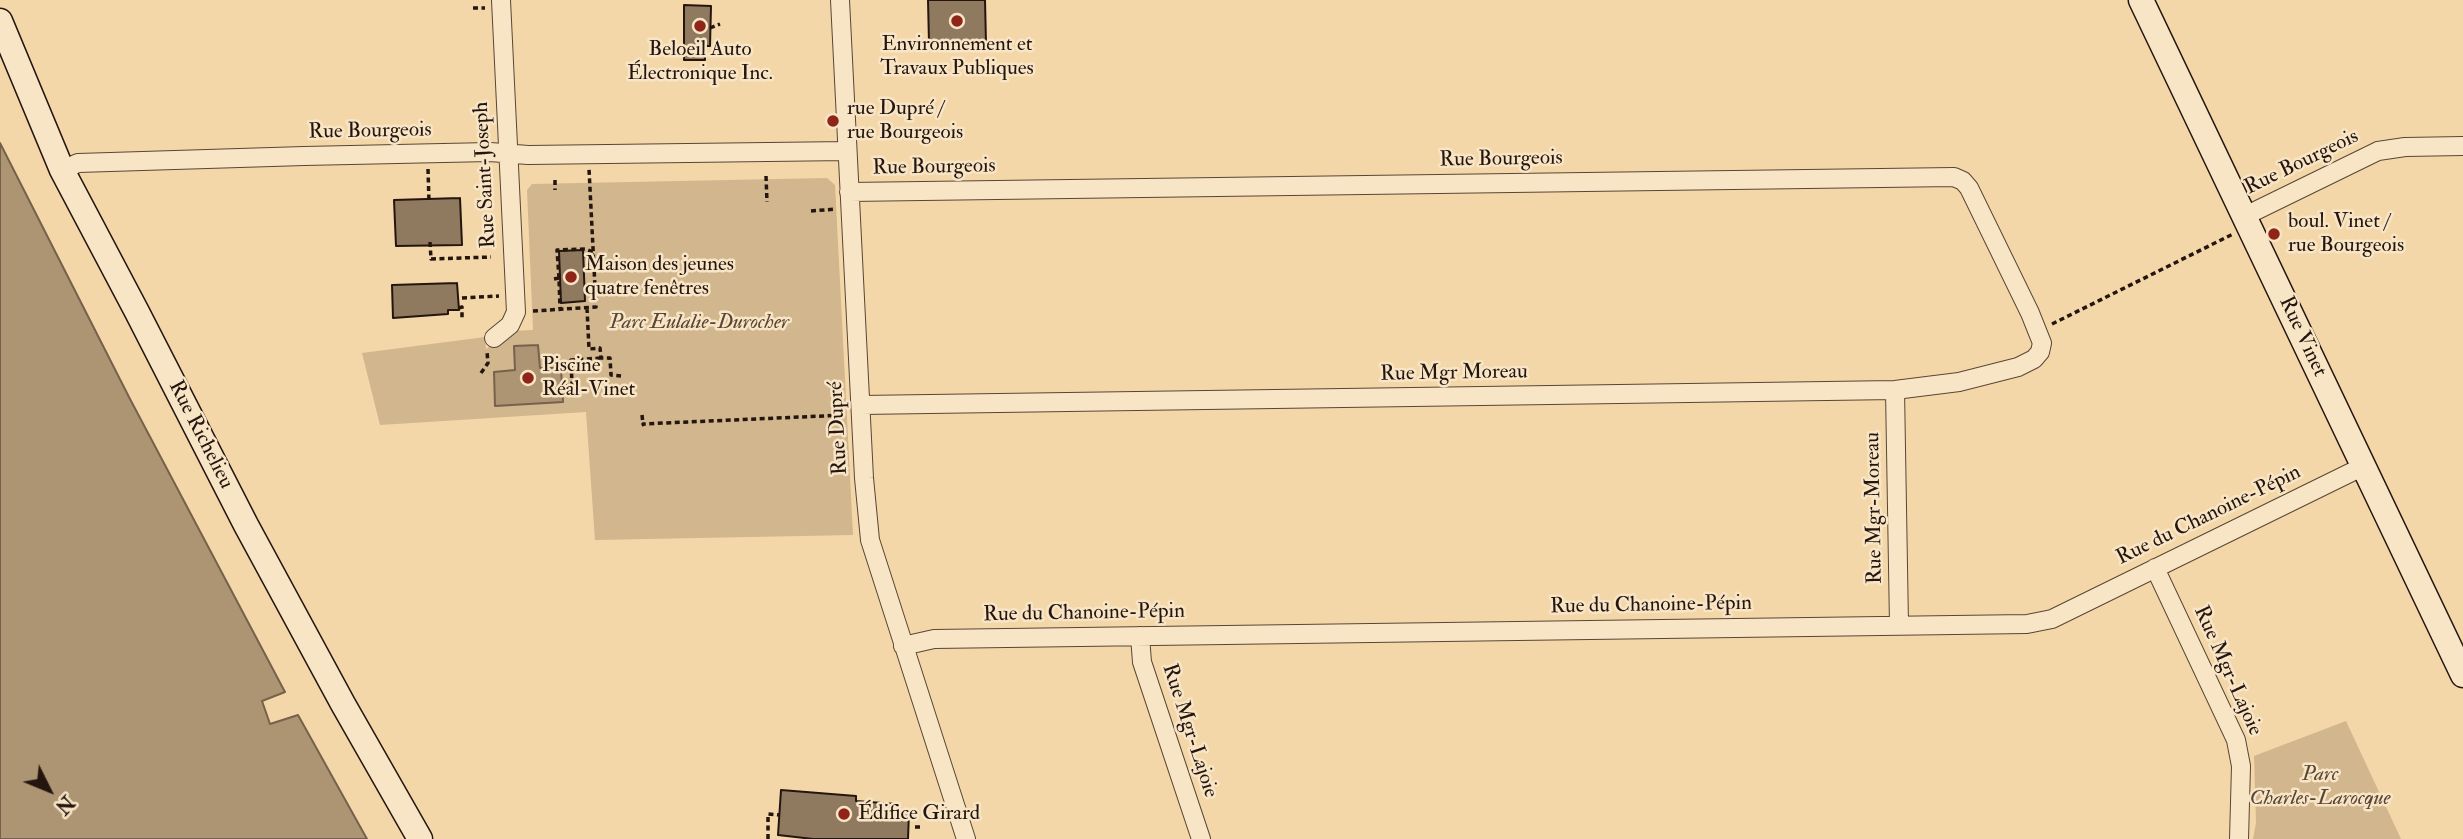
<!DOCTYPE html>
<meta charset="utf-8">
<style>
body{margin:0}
#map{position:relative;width:2463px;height:839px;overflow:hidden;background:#f4d7a8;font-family:"IM FELL Double Pica",serif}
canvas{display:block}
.north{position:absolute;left:14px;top:755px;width:70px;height:70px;-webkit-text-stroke:5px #f8e5c6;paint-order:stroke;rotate:133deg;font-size:19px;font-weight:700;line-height:28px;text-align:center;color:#24150f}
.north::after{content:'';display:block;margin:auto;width:24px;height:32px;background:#24150f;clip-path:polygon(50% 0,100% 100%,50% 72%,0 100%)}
</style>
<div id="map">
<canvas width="2463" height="839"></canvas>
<div class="north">N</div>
</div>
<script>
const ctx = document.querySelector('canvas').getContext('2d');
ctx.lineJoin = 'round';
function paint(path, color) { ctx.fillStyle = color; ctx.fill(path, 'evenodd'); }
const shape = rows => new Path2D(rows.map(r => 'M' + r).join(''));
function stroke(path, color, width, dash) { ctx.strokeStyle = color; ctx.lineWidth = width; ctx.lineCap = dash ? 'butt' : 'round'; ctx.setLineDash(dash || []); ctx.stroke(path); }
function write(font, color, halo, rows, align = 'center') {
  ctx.font = font + ' "IM FELL Double Pica",serif'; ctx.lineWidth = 5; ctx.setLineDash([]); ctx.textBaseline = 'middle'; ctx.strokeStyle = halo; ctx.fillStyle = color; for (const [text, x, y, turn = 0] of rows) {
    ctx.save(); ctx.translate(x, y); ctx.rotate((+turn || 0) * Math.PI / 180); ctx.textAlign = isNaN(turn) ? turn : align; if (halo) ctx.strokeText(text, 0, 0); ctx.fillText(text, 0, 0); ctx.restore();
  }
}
paint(shape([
 [827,178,835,185,853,535,595,540,586,412,380,425,362,353,485,337,486,349,513,331,533,330,527,190,532,184],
 [2346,721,2401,839,2253,839,2256,823,2254,756]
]), '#d1b68e');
const water = shape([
 [0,143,130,399,285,692,262,701,270,724,298,715,367,839,0,839,0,143],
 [538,345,540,368,561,368,563,402,495,406,494,372,515,370,514,346,538,345]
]);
paint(water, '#ad9574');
stroke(water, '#76624c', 2);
const building = shape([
 [928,0,985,0,986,43,929,43,928,0],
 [684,5,711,6,710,46,705,46,705,60,684,60,684,5],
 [460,198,462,245,396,246,394,200,460,198],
 [583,250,585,301,561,303,559,251,583,250],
 [457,283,459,310,448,310,448,314,393,318,392,285,457,283],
 [781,790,856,796,856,801,896,804,895,811,909,812,908,839,813,839,778,835,781,790]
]);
paint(building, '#907a5f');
stroke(building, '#24150f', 2);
const street = shape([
 [840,0,864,478,870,540,966,839],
 [62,170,78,163,304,156,490,152,528,155,847,151],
 [849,192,1954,177,1963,181,1969,188,2030,313,2042,343,2040,352,2034,359,2018,367,1959,382,1895,390,861,405],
 [2245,216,2378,151,2405,147,2463,146],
 [494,338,510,325,516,312,501,0],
 [1895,390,1899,625],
 [2155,568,2236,740,2241,766,2239,839],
 [1140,636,1142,662,1201,839],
 [903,646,934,639,2027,624,2052,619,2364,466]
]);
const secondary = shape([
 [2141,0,2463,675],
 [0,21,62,170,137,312,246,525,343,704,420,839]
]);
stroke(street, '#584635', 20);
stroke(secondary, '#24150f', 27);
stroke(shape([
 [473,8,485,8],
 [710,28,720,24],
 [428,169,429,202],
 [766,176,767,202],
 [555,180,555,190],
 [811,211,836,209],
 [430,242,431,259,491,257],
 [583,256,594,255],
 [559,278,557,250,585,249,593,252],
 [554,279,559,278,560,309],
 [462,298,499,296],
 [459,308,462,307,462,318],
 [587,308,589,349,600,348,601,358,610,358,611,375,621,376],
 [533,311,596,307,589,169],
 [2052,324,2233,234],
 [481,373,488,363,487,352],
 [562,385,572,385,571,360,601,358],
 [642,415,643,424],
 [644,426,643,424,845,415],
 [915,827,921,827],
 [768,839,768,814,780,815]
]), '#24150f', 3.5, [5, 3.5]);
stroke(street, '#f8e5c6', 18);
stroke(secondary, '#f8e5c6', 24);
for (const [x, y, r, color] of [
 [957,21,7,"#8f2418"],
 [700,26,7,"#8f2418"],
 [833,121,7,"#8f2418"],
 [2274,234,7,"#8f2418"],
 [571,277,7,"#8f2418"],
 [528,378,7,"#8f2418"],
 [844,814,7,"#8f2418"]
]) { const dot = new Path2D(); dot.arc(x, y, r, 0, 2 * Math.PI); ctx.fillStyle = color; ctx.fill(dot); stroke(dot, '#f8e5c6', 2.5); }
write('21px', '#24150f', '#f8e5c6', [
 ["Environnement et",957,45,"center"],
 ["Travaux Publiques",957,69,"center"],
 ["Beloeil Auto",700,50,"center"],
 ["Électronique Inc.",700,74,"center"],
 ["rue Dupré /",847,109],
 ["rue Bourgeois",847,133],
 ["boul. Vinet /",2288,222],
 ["rue Bourgeois",2288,246],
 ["Maison des jeunes",585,265],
 ["quatre fenêtres",585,289],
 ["Piscine",542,366],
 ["Réal-Vinet",542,390],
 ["Édifice Girard",858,814]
], 'left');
write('21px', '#24150f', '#f8e5c6', [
 ["Rue Bourgeois",370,132,-1],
 ["Rue Bourgeois",1501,160,-1],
 ["Rue Bourgeois",2302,163,-26],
 ["Rue Bourgeois",934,168,-1],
 ["Rue Saint-Joseph",486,175,-93],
 ["Rue Vinet",2302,337,65],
 ["Rue Mgr Moreau",1454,374,-1],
 ["Rue Dupré",839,428,-93],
 ["Rue Richelieu",200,435,63],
 ["Rue Mgr-Moreau",1875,508,-91],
 ["Rue du Chanoine-Pépin",2209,516,-26],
 ["Rue du Chanoine-Pépin",1651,606,-1],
 ["Rue du Chanoine-Pépin",1084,614,-1],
 ["Rue Mgr-Lajoie",2227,671,66],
 ["Rue Mgr-Lajoie",1189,731,72]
]);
write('italic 21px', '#584535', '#f8e5c6', [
 ["Parc Eulalie-Durocher",699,323],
 ["Parc",2320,775],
 ["Charles-Larocque",2320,799]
]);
</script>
